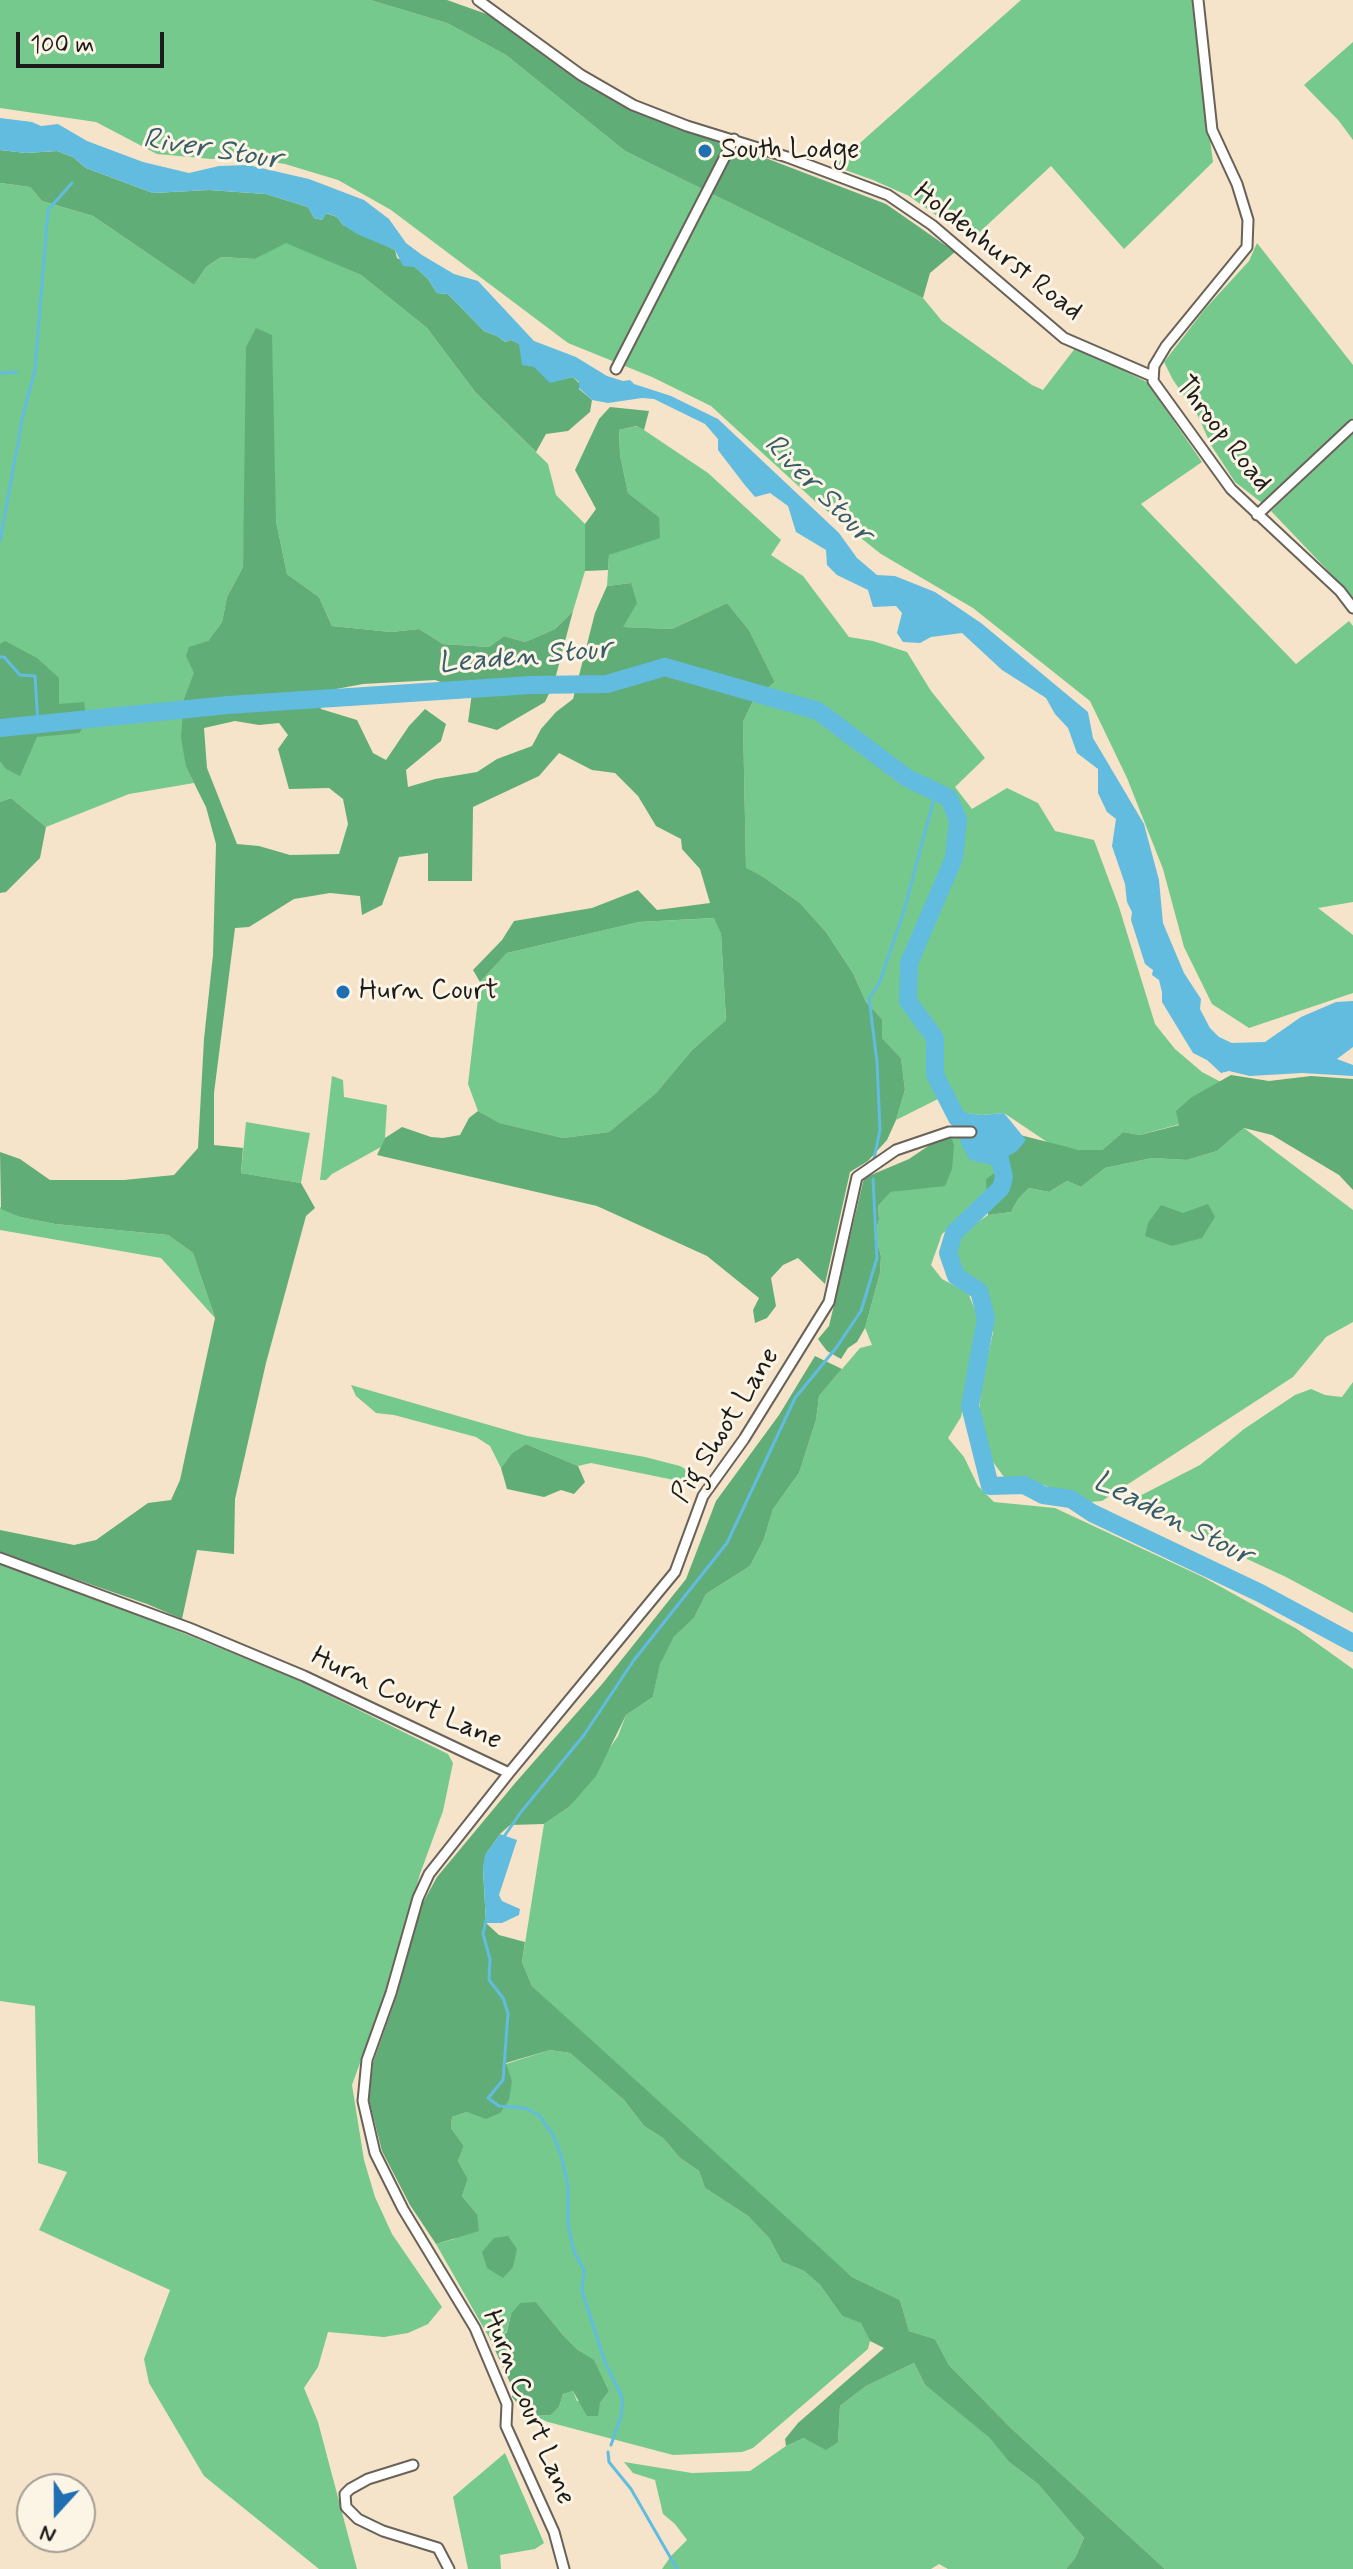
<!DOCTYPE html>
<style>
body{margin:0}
#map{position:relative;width:1353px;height:2569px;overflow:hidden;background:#f5e4c9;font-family:Mynerve,sans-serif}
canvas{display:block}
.north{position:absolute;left:16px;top:2473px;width:80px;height:80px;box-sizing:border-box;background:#fcf5e5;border:2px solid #a29e95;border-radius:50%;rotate:201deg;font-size:22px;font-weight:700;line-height:32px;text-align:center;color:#1c1c1c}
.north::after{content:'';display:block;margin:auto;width:28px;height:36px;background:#1f6fb2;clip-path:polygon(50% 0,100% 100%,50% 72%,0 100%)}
.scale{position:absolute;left:16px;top:32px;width:148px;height:36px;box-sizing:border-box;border:4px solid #1c1c1c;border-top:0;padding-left:10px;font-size:24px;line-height:28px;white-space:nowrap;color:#1c1c1c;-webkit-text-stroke:6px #fcf5e5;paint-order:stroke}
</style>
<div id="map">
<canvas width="1353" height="2569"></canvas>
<div class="north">N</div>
<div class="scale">100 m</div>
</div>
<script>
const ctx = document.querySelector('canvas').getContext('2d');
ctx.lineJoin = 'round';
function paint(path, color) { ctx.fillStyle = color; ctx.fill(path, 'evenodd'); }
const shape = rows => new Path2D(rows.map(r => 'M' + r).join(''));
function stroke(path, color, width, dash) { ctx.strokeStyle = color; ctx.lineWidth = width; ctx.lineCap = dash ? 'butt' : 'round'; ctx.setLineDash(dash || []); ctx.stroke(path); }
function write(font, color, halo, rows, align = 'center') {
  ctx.font = font + ' Mynerve,sans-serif'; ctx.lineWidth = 6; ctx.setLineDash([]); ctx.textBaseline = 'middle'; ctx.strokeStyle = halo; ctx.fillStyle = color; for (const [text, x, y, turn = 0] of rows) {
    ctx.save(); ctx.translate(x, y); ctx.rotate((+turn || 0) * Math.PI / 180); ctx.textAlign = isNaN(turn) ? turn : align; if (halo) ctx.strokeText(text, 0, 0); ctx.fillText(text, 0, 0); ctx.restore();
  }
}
paint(shape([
 [0,0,370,0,447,23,506,55,625,151,923,298,942,321,1032,385,1043,390,1076,347,1147,382,1202,462,1141,504,1296,664,1349,621,1353,626,1353,902,1318,908,1353,935,1353,993,1249,1028,1212,1004,1184,947,1163,869,1127,778,1090,701,973,608,881,554,817,503,711,406,652,377,568,343,391,210,338,180,285,164,245,157,211,159,157,154,96,122,0,108],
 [1021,0,1192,0,1213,162,1124,249,1051,166,971,240,909,196,873,180,834,166],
 [1353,42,1353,140,1339,121,1304,85],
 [0,183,30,187,42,201,93,216,194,285,206,267,221,257,255,259,286,242,361,275,427,328,476,393,548,464,556,495,585,524,585,571,573,611,555,629,525,642,504,636,489,647,443,644,419,629,391,632,332,626,319,597,287,574,276,521,246,458,243,567,227,597,222,622,208,641,184,698,186,767,194,783,129,794,46,827,11,798,0,802],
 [1257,243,1353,365,1353,418,1262,503,1235,482,1211,445,1197,414,1173,380,1164,362,1205,309,1249,261],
 [638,426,708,473,781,540,771,555,803,576,849,637,873,641,907,652,931,691,985,758,955,787,972,809,1007,788,1038,803,1055,831,1094,840,1119,907,1155,1024,1175,1049,1202,1072,1221,1082,1180,1124,1140,1135,1123,1132,1102,1150,1079,1150,1050,1144,1004,1113,981,1115,967,1113,957,1118,938,1099,896,1120,905,1090,901,1058,882,1038,882,1019,866,1002,853,973,826,932,800,903,765,878,746,869,743,722,754,699,775,682,749,630,727,603,672,629,622,627,631,583,607,586,609,555,659,517,628,493,620,455,619,430],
 [1353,433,1353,597,1271,511],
 [715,918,721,934,726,1020,692,1050,656,1093,609,1132,563,1138,498,1123,478,1111,468,1084,480,982,507,953,639,922],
 [332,1076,343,1080,344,1097,387,1105,385,1138,381,1147,332,1174,326,1180,320,1180],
 [246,1122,310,1133,301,1183,241,1173],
 [965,1128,988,1149,1000,1169,985,1196,942,1234,931,1265,942,1279,968,1293,980,1322,961,1417,948,1438,964,1457,978,1486,994,1502,1055,1508,1203,1577,1297,1629,1353,1669,1353,2569,1165,2569,1012,2429,949,2365,935,2339,909,2331,900,2300,852,2277,779,2214,532,1986,522,1962,544,1824,569,1807,618,1736,626,1715,653,1697,660,1663,674,1637,694,1618,706,1594,750,1566,764,1539,773,1509,799,1473,816,1420,819,1396,860,1348,872,1345,865,1328,880,1273,881,1256,875,1235,879,1219,878,1206,891,1192,916,1188,949,1132],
 [1244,1128,1353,1210,1353,1322,1326,1337,1293,1377,1102,1501,1089,1502,1044,1485,1004,1477,988,1455,979,1413,982,1381,993,1333,983,1287,962,1273,952,1254,961,1234,988,1215,1011,1212,1018,1199,1029,1188,1049,1192,1067,1181,1081,1187,1105,1168,1152,1158,1187,1160,1217,1151],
 [0,1207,20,1217,55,1224,168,1235,193,1253,215,1318,161,1258,0,1230],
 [1353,1382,1353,1613,1286,1577,1126,1503,1200,1465,1244,1429,1295,1395,1311,1389,1325,1395,1342,1397],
 [351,1385,527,1436,645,1457,680,1466,689,1471,687,1476,679,1481,591,1463,578,1466,526,1444,512,1453,501,1468,490,1446,476,1437,394,1415,376,1413,356,1396],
 [0,1563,46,1577,298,1680,448,1754,453,1763,443,1811,420,1874,386,1991,352,2085,364,2160,375,2197,392,2234,442,2307,428,2324,408,2333,384,2337,328,2332,318,2367,304,2388,318,2422,357,2569,319,2569,204,2476,149,2383,144,2359,170,2290,39,2230,67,2172,38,2163,35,2006,0,2001],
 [550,2050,570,2053,624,2100,644,2126,663,2138,680,2158,699,2171,705,2188,748,2216,769,2238,782,2262,804,2271,820,2285,842,2316,862,2323,870,2341,868,2349,753,2448,742,2452,673,2455,548,2422,534,2416,551,2415,559,2407,563,2394,573,2391,577,2401,600,2403,609,2391,594,2361,578,2350,563,2335,536,2302,511,2314,507,2331,500,2338,490,2339,436,2244,454,2239,477,2214,462,2196,468,2179,458,2161,464,2146,451,2128,452,2117,467,2112,512,2082,506,2064],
 [914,2363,925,2385,991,2438,1009,2462,1038,2484,1084,2538,1075,2558,1066,2569,948,2569,939,2564,931,2569,662,2569,671,2556,687,2540,675,2524,663,2514,655,2480,633,2473,624,2462,692,2473,750,2471,786,2446,804,2438,838,2442,840,2406,866,2386],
 [505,2453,544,2543,535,2549,500,2555,501,2569,468,2569,453,2497]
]), '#75c98c');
paint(shape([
 [370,0,447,0,492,16,564,70,617,100,675,128,742,149,886,204,955,252,930,273,923,298,625,151,506,55,447,23],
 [0,150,26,153,57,151,73,157,86,168,153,193,209,190,266,194,308,207,314,218,322,220,326,213,337,217,343,225,395,250,397,258,415,267,428,279,437,293,448,294,484,331,497,336,505,342,511,340,520,344,534,366,550,382,573,377,579,383,579,389,592,400,590,412,568,431,546,434,536,452,476,393,427,328,361,275,286,243,255,259,221,257,206,267,194,285,93,216,42,201,30,187,0,183],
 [256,328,272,335,276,521,287,574,319,597,332,626,391,632,419,629,443,644,489,647,504,636,525,642,555,629,573,611,554,683,545,702,497,730,468,722,472,693,435,680,363,684,315,693,321,709,357,720,373,753,386,760,409,726,425,709,446,724,441,741,406,770,408,787,435,779,477,772,497,759,532,746,541,729,556,712,573,699,595,613,607,586,631,583,637,603,623,627,672,629,727,603,749,630,775,682,754,699,743,722,746,868,765,878,800,903,826,932,853,973,866,1002,882,1019,882,1038,901,1058,905,1090,896,1120,887,1140,868,1161,850,1172,825,1284,798,1258,783,1265,771,1278,776,1306,767,1318,755,1323,753,1310,759,1298,707,1256,597,1206,377,1155,385,1138,402,1127,431,1137,443,1138,460,1135,469,1118,478,1111,499,1123,563,1138,609,1132,656,1093,692,1050,726,1020,721,934,714,918,639,922,507,953,480,982,473,970,502,940,514,921,592,908,638,890,657,910,710,903,700,869,682,849,681,839,656,826,638,796,615,773,592,770,559,753,539,776,473,807,472,881,428,881,428,853,399,857,382,905,362,915,360,896,330,893,294,899,249,927,235,928,214,1093,214,1145,243,1148,241,1173,301,1183,315,1208,306,1216,266,1363,235,1499,234,1554,197,1550,182,1619,147,1604,0,1553,0,1530,74,1545,96,1540,148,1503,171,1500,180,1480,215,1318,193,1253,168,1235,55,1224,20,1217,1,1209,0,1152,20,1159,50,1180,124,1180,174,1175,198,1148,204,1039,213,955,216,844,206,807,186,767,181,737,184,698,194,673,186,656,189,647,208,641,222,622,227,597,243,567,246,347],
 [235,721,259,725,279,723,288,735,278,749,289,789,329,788,343,799,348,824,339,854,290,855,259,846,237,844,207,768,204,728],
 [610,407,649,411,644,430,637,426,619,430,620,455,628,493,659,517,660,538,609,555,608,570,585,571,585,524,596,509,575,470,599,419],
 [5,641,37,658,59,678,59,704,84,702,87,723,79,733,37,737,20,776,6,769,0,761,0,644],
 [11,798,46,827,40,858,6,892,0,893,0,802],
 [1231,1075,1269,1081,1311,1076,1353,1079,1353,1190,1339,1175,1272,1135,1244,1128,1217,1151,1187,1160,1152,1158,1105,1168,1081,1187,1067,1181,1049,1192,1029,1188,1018,1199,1011,1212,988,1215,986,1179,1000,1169,1003,1159,998,1145,1020,1135,1079,1150,1102,1150,1123,1132,1140,1135,1179,1125,1176,1111,1192,1097],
 [949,1132,954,1145,952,1169,945,1186,891,1192,878,1206,879,1219,875,1235,881,1256,880,1273,865,1328,857,1342,848,1348,841,1359,827,1351,818,1339,829,1326,864,1178,909,1159],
 [1208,1204,1215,1217,1202,1238,1172,1246,1145,1236,1148,1223,1161,1205,1183,1213],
 [815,1356,842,1369,819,1396,816,1420,799,1473,773,1509,764,1539,750,1566,706,1594,694,1618,674,1637,660,1664,653,1697,626,1715,596,1776,569,1807,544,1824,510,1825,500,1834,486,1854,483,1869,486,1923,499,1935,525,1942,522,1962,532,1986,852,2277,900,2300,909,2331,935,2339,949,2365,1012,2429,1165,2569,1066,2569,1075,2558,1084,2538,1038,2484,1009,2462,990,2438,925,2385,914,2363,866,2386,840,2406,838,2442,826,2450,804,2438,786,2446,785,2439,798,2423,884,2348,870,2341,861,2323,842,2316,820,2285,804,2271,782,2262,769,2238,748,2216,705,2188,699,2171,680,2158,663,2138,644,2126,624,2100,570,2053,550,2050,506,2063,512,2081,509,2100,500,2113,486,2119,467,2112,452,2117,451,2128,464,2146,458,2161,468,2179,462,2196,477,2214,479,2231,436,2244,410,2205,382,2151,369,2100,373,2063,397,1995,420,1908,437,1877,516,1782,603,1683,686,1579,716,1501,779,1415],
 [526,1444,578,1466,585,1482,574,1494,561,1490,544,1497,507,1489,501,1468,512,1453],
 [508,2236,517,2249,513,2267,503,2278,487,2268,482,2252,494,2238],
 [536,2302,563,2335,578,2350,594,2360,609,2391,600,2403,598,2416,587,2416,573,2391,563,2394,559,2407,551,2415,534,2416,523,2410,512,2397,512,2387,490,2339,500,2338,507,2332,511,2314,520,2303]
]), '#60ad78');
paint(shape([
 [0,118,32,122,41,126,58,124,87,141,143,162,189,173,219,166,248,165,309,179,364,200,389,219,406,243,422,255,454,274,478,281,534,341,576,357,607,376,623,381,630,380,634,384,671,396,718,419,839,533,857,558,877,575,895,576,935,592,981,623,1088,712,1093,738,1144,824,1159,880,1163,923,1184,973,1201,999,1200,1009,1210,1028,1219,1037,1232,1043,1265,1042,1301,1017,1336,1002,1353,1001,1353,1047,1337,1059,1353,1065,1353,1076,1302,1073,1250,1076,1229,1071,1221,1073,1207,1060,1193,1053,1162,1002,1162,992,1159,980,1152,975,1153,970,1145,964,1131,920,1132,912,1127,902,1125,884,1112,846,1116,819,1107,812,1098,793,1098,769,1077,753,1068,728,1055,714,1046,698,1002,670,962,633,931,637,920,643,903,642,897,633,902,613,896,606,873,607,868,590,837,575,827,565,826,550,796,532,788,506,770,493,755,497,744,484,718,450,718,439,705,424,654,399,642,398,608,403,592,400,579,388,579,382,573,377,550,383,534,367,522,365,519,344,511,340,505,342,497,336,484,331,448,294,437,293,428,279,415,267,403,266,395,250,357,234,343,225,337,217,327,213,322,220,314,218,308,207,266,194,209,190,153,193,86,168,73,157,57,151,26,153,0,150],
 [967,1113,981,1115,1004,1113,1026,1140,1017,1151,992,1165,970,1160,961,1144,957,1118],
 [500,1834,517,1840,499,1895,502,1901,520,1909,519,1915,502,1923,486,1923,483,1868,485,1855]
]), '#62bce0');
stroke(shape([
 [0,373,17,372],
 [0,541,23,415,35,370,48,210,72,183],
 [0,657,4,657,20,675,35,676,38,724],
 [874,1159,880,1130,877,1062,869,998,879,984,904,911,936,791],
 [503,1838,521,1812,584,1735,634,1660,727,1543,795,1398,836,1348,861,1311,877,1258,873,1179],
 [486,1920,483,1934,490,1959,489,1980,503,1998,508,2013,503,2080,488,2098,499,2106,525,2108,539,2115,553,2135,561,2155,568,2186,568,2224,574,2252,584,2270,582,2291,605,2362,623,2399,621,2416,611,2445],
 [608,2452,609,2462,631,2489,677,2569]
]), '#62bce0', 3);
stroke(shape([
 [0,728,228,705,531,685,607,684,665,667,818,711,907,778,949,798,958,820,954,858,909,963,908,1001,935,1038,935,1075,957,1118,996,1142,1004,1177,1001,1188,954,1233,948,1253,956,1276,979,1291,986,1318,970,1406,990,1486,1024,1485,1043,1495,1071,1499,1092,1513,1260,1593,1353,1643]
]), '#62bce0', 18);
const street = shape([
 [478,0,581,75,633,105,687,126,787,157,888,195,932,225,1064,338,1152,376],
 [1198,0,1212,130,1237,184,1248,220,1247,247,1166,346,1154,366,1153,381,1231,489,1340,591,1353,608],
 [616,369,734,139],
 [1257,515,1353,425],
 [0,1558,189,1628,304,1676,509,1773],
 [413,2465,368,2479,350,2489,345,2494,346,2507,358,2519,383,2531,438,2548,449,2569],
 [564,2569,554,2532,506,2426,507,2404,475,2328,403,2209,375,2153,363,2101,367,2060,391,1993,418,1898,429,1874,509,1773,675,1572,703,1496,744,1439,829,1302,857,1177,896,1150,949,1132,971,1132]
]);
stroke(street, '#686259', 13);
stroke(street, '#fff', 9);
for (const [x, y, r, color] of [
 [705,151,8,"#1f6fb2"],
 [343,992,8,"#1f6fb2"]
]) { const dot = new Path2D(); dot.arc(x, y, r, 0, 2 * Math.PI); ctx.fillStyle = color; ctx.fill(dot); stroke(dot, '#fcf5e5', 3); }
write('28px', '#1c1c1c', '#fcf5e5', [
 ["South Lodge",721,151],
 ["Hurn Court",359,992]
], 'left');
write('28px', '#1c1c1c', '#fcf5e5', [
 ["Holdenhurst Road",997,253,38],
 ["Throop Road",1222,435,52],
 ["Pig Shoot Lane",727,1426,-58],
 ["Hurn Court Lane",406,1700,25],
 ["Hurn Court Lane",527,2408,68]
]);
write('italic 30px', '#385c6a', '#fcf5e5', [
 ["River Stour",212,151,9],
 ["River Stour",817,490,45],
 ["Leaden Stour",525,658,-5],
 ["Leaden Stour",1172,1520,27]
]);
</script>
